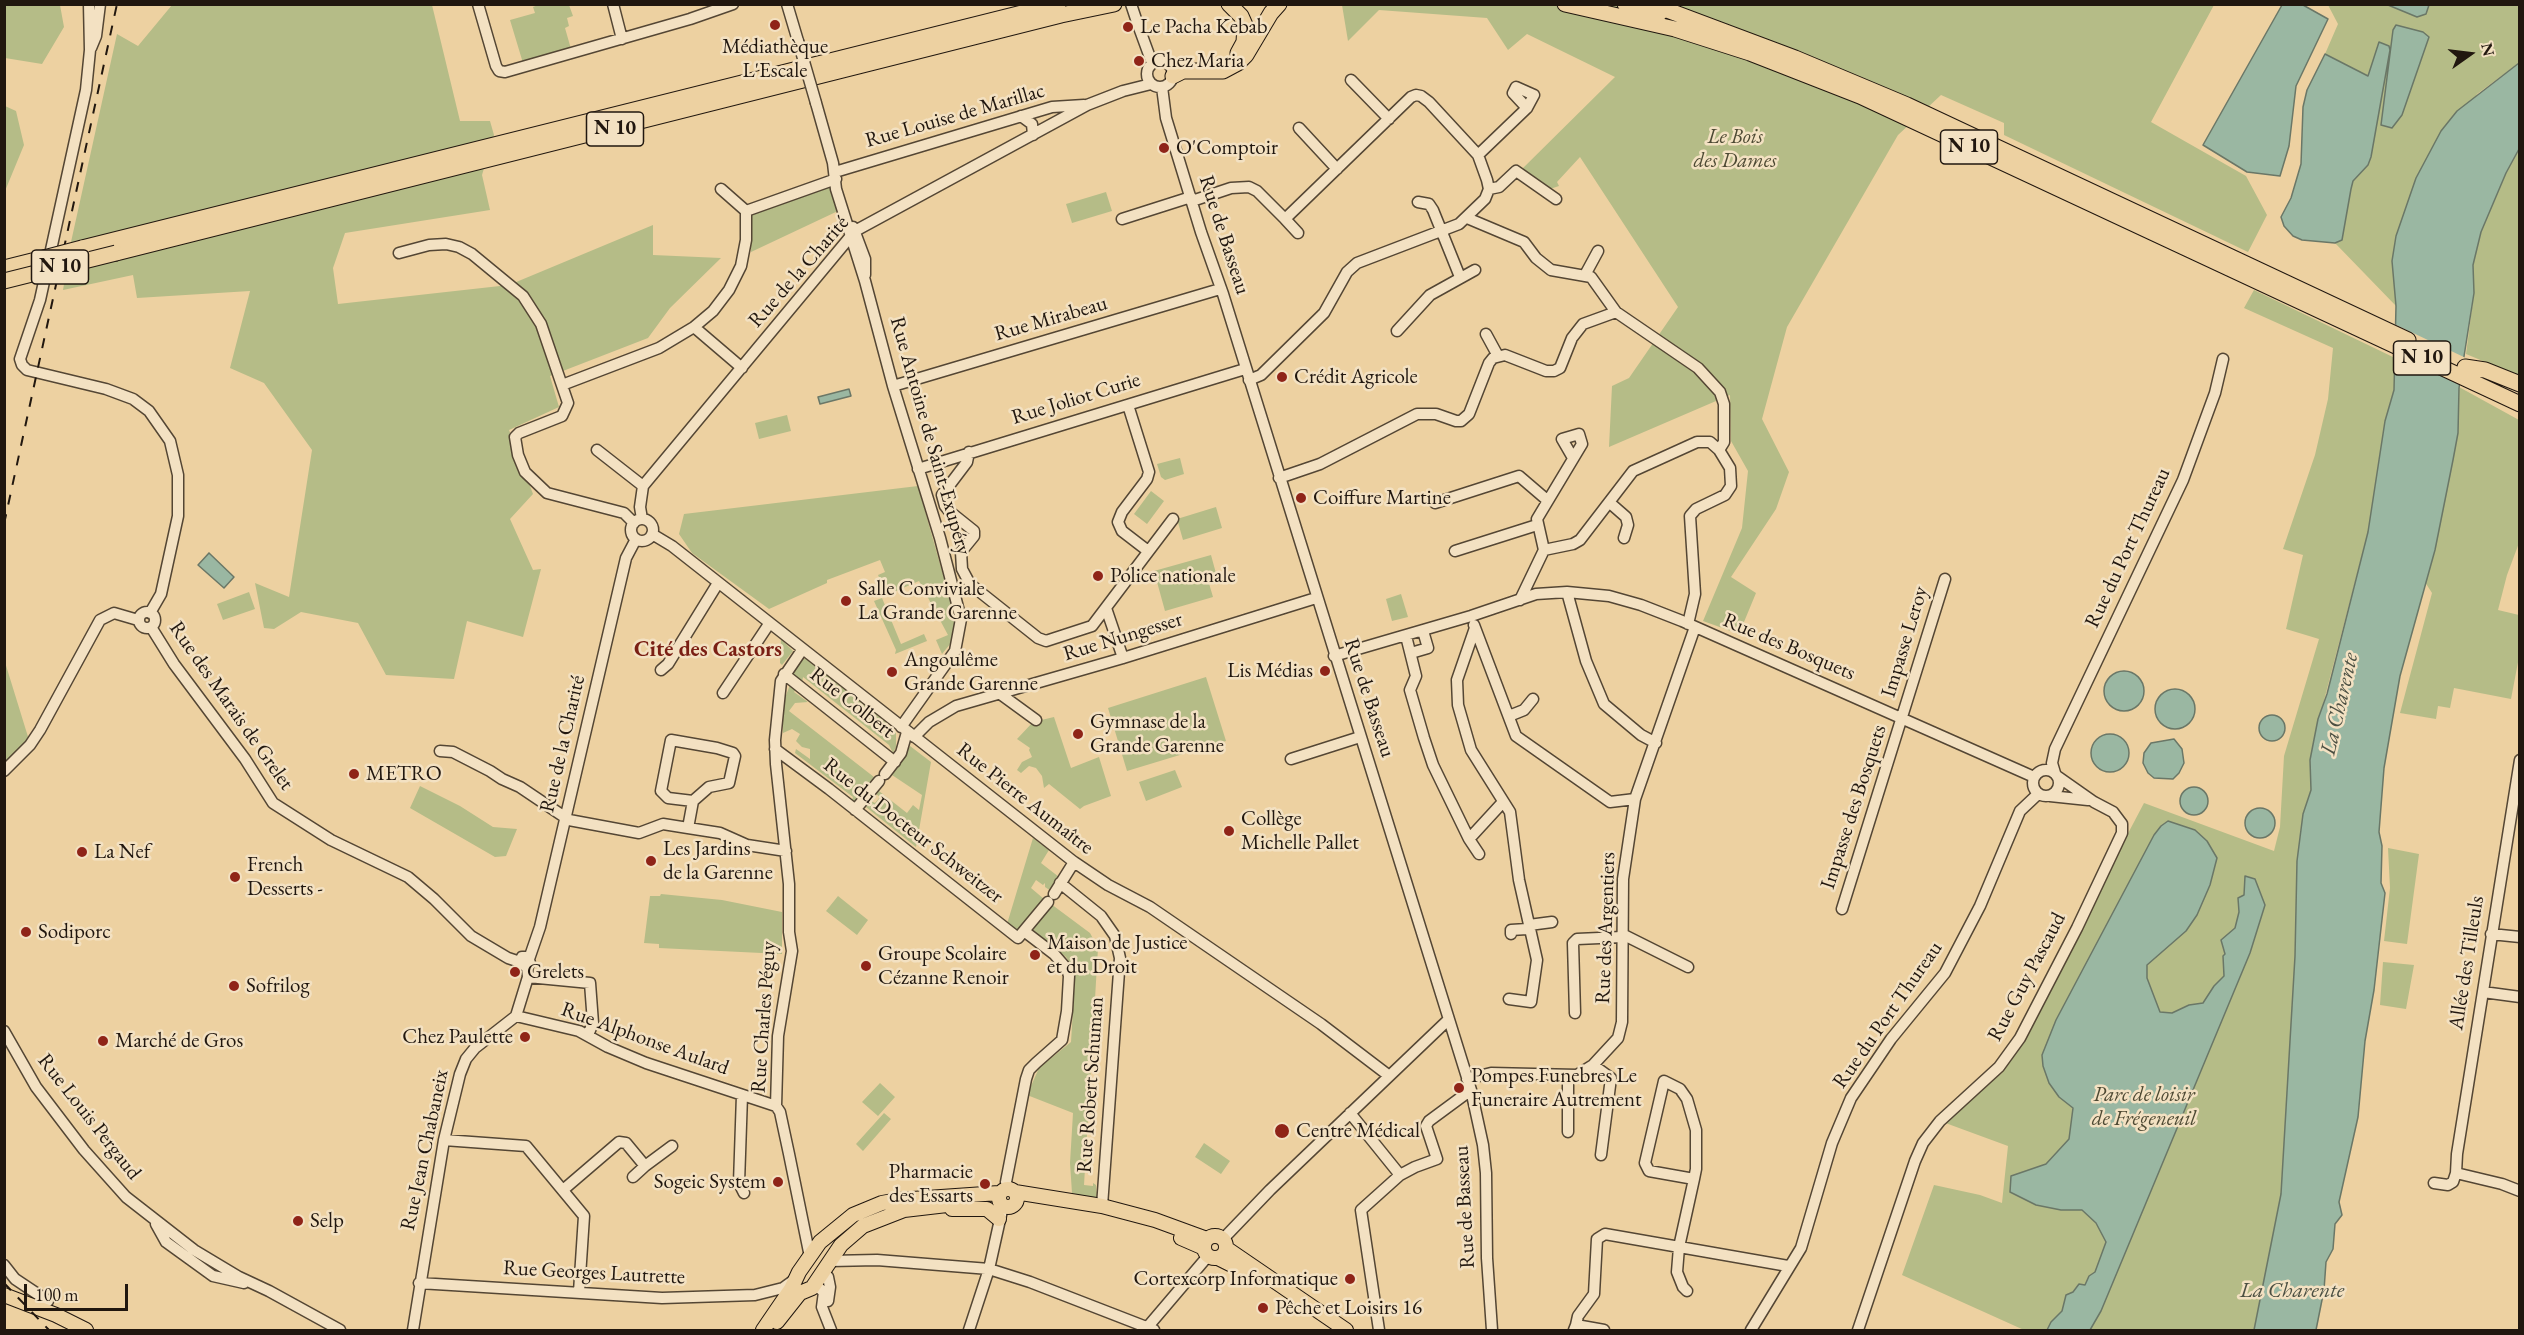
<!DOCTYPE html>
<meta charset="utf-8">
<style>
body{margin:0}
#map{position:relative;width:2524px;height:1335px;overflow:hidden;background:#edd1a1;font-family:"EB Garamond",serif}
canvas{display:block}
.frame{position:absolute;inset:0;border:6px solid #21170f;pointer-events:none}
.north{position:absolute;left:2440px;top:24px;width:60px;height:60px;-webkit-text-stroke:4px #f3e1c2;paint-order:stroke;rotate:76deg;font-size:16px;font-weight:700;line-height:24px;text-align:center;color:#21170f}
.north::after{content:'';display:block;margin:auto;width:21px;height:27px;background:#21170f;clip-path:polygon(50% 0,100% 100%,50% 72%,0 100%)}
.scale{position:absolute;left:24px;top:1284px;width:104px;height:27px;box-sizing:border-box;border:3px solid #21170f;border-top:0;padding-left:8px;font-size:18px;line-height:21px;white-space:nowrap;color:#21170f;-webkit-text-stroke:4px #f3e1c2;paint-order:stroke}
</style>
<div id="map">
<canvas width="2524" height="1335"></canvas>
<div class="frame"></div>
<div class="north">N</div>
<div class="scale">100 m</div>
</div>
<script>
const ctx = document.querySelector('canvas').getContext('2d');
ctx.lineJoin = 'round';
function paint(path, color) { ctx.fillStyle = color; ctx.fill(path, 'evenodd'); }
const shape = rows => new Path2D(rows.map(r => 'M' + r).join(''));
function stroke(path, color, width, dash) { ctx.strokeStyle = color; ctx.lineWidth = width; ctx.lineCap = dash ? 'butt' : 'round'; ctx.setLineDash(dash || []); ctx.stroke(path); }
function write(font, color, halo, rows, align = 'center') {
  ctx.font = font + ' "EB Garamond",serif'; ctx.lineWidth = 5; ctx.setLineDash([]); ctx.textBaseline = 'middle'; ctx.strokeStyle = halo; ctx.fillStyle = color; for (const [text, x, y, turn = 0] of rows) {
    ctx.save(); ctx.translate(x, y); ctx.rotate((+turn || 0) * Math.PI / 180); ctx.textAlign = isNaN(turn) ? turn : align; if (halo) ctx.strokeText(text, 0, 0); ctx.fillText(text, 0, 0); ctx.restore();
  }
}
paint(shape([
 [4,5,60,5,64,27,42,64,5,58],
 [172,5,432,5,460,121,490,121,494,135,482,175,490,210,345,233,333,268,338,304,509,285,653,225,653,255,721,258,670,308,648,338,550,376,559,407,509,430,533,494,510,519,533,570,541,569,523,637,467,621,454,679,386,675,358,623,301,612,274,629,264,628,255,583,289,597,312,450,264,383,230,368,250,291,137,298,133,275,63,290,71,242,117,34,138,46],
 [538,5,569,5,573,16,567,18,569,26,565,28,571,49,523,63,510,20,535,13,533,7],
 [1342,5,2214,5,2151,122,2246,176,2267,215,2248,252,2004,135,2004,123,1941,95,1898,135,1787,327,1762,419,1789,472,1776,509,1731,577,1756,593,1739,634,1703,621,1742,528,1748,471,1731,441,1730,395,1609,447,1612,386,1629,378,1678,307,1580,157,1557,182,1559,186,1547,190,1520,171,1615,77,1527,34,1508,50,1487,18,1379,10,1348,41],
 [2328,5,2519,5,2519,63,2477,94,2392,261,2396,306,2335,243,2372,89,2325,54,2338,24],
 [5,106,16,111,24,145,5,191],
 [2519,149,2519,376,2466,354,2474,293,2473,265,2481,232,2506,173],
 [830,184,838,211,751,252,751,212],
 [1106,192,1112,211,1072,223,1066,204],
 [2254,290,2395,358,2394,390,2385,421,2368,532,2322,708,2310,767,2311,790,2303,814,2297,861,2295,956,2281,1194,2254,1330,2024,1330,1902,1275,1934,1185,1980,1195,2002,1203,2008,1146,1940,1121,2002,1073,2144,803,2274,851,2280,827,2284,756,2319,639,2286,629,2303,555,2283,549,2315,455,2328,399,2333,348,2244,308],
 [2459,387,2519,420,2519,543,2507,575,2498,610,2519,615,2519,657,2511,699,2454,688,2450,708,2438,706,2436,719,2400,713,2432,593,2425,582,2435,550,2453,460,2458,433],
 [787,415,791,431,759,439,755,423],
 [1180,458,1184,474,1165,480,1161,477,1157,464],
 [918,486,956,621,951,643,942,654,936,640,948,635,919,581,887,595,878,575,885,572,880,560,827,580,827,583,769,609,692,553,679,534,684,514],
 [1151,491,1164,501,1147,524,1134,514],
 [1216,507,1222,528,1183,540,1177,519],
 [1211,555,1217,577,1208,580,1213,597,1165,611,1154,571],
 [249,592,255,609,223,620,217,604],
 [1401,594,1408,617,1392,621,1386,599],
 [882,598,901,644,924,634,927,641,895,654,896,650,874,601],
 [781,639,793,651,782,665,780,663],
 [4,659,29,740,4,765],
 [801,659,806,659,887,723,885,725,896,733,896,747,893,753,889,745,803,677,802,683,791,675],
 [1206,677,1226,741,1127,771,1108,708],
 [790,685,796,689,794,692,808,702,795,703,789,711,874,777,854,802,852,800,853,797,795,753,796,749,810,759,810,749,802,747,796,741,800,734,792,729,783,733,783,703],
 [1054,717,1071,768,1099,757,1111,796,1084,806,1080,809,1049,784,1044,788,1042,776,1036,768,1029,766,1021,773,1017,770,1022,762,1032,757,1029,750,1030,748,1017,739,1033,722],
 [910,746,931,762,916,847,866,807,871,801,875,803,880,797,876,794,879,791,907,813,913,805,919,810,922,795,892,775],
 [1175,770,1182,787,1146,801,1139,782],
 [420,786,460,806,493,827,517,829,506,856,495,857,410,808],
 [1033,838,1049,850,1041,863,1059,877,1051,891,1045,887,1045,883,1043,885,1036,880,1031,888,1044,899,1020,929,1014,930,1007,924],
 [2388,848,2419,854,2407,944,2384,941,2390,888],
 [661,894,722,900,782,912,782,954,659,948,659,944,644,943,650,896,660,896],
 [838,896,868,920,857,935,826,911],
 [1051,904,1090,933,1098,948,1084,1185,1093,1186,1093,1183,1096,1185,1097,1197,1092,1198,1072,1193,1070,1163,1073,1113,1027,1095,1039,1068,1071,1042,1075,976,1073,968,1066,957,1033,930],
 [2383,962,2414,965,2406,1009,2380,1005],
 [880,1083,895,1097,878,1116,862,1102],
 [884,1113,891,1119,863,1151,856,1144],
 [1204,1143,1230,1161,1221,1174,1195,1157]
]), '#b5bc87');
const water = shape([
 [2282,5,2303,5,2328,19,2296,86,2289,146,2280,176,2247,172,2203,145,2282,5],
 [2388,5,2429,5,2426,14,2417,17,2388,5],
 [2396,25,2423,32,2429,37,2402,115,2392,128,2381,125,2393,30,2396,25],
 [2379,42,2389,46,2390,50,2371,157,2368,165,2353,181,2351,189,2342,240,2335,243,2302,240,2293,236,2284,226,2281,217,2291,198,2301,164,2303,107,2307,90,2325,54,2368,76,2379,42],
 [2519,63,2519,149,2506,173,2481,232,2473,265,2474,293,2459,388,2458,433,2453,460,2435,550,2400,676,2384,768,2379,832,2382,846,2381,883,2385,893,2374,990,2365,1041,2358,1117,2339,1202,2342,1215,2335,1224,2333,1249,2326,1262,2324,1290,2316,1330,2254,1330,2281,1194,2295,956,2297,861,2303,814,2311,790,2310,760,2318,719,2327,694,2368,532,2385,421,2394,390,2396,306,2392,261,2396,236,2416,178,2441,131,2457,111,2519,63],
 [849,389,851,396,820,404,818,397,849,389],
 [209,553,234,577,224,588,198,565,209,553],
 '2104 691a20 20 0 1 1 40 0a20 20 0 1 1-40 0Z',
 '2155 709a20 20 0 1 1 40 0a20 20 0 1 1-40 0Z',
 '2259 728a13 13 0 1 1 26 0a13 13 0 1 1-26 0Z',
 '2091 753a19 19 0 1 1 38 0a19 19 0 1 1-38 0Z',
 [2174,739,2182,749,2184,763,2179,773,2173,779,2154,778,2148,773,2143,763,2144,753,2151,743,2174,739],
 '2180 801a14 14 0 1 1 28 0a14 14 0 1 1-28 0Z',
 '2245 823a15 15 0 1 1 30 0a15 15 0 1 1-30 0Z',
 [2168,821,2195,830,2207,841,2217,858,2210,885,2197,915,2186,931,2147,965,2147,978,2160,1012,2172,1013,2189,1005,2203,1003,2214,986,2224,976,2223,956,2225,954,2221,940,2235,928,2239,912,2238,898,2244,895,2245,876,2255,879,2265,905,2250,953,2101,1311,2090,1330,2047,1330,2051,1322,2062,1311,2066,1295,2073,1292,2079,1284,2085,1285,2089,1276,2095,1272,2106,1242,2096,1223,2082,1210,2061,1210,2036,1205,2010,1192,2011,1176,2046,1164,2069,1139,2073,1108,2059,1097,2049,1083,2043,1066,2042,1055,2056,1020,2154,835,2161,826,2168,821]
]);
paint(water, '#9ab7a2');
stroke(water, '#6a7767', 1.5);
paint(shape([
 [2392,323,2468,359,2462,386,2392,353]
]), '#edd1a1');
const minor = shape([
 [89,4,90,50,86,90,40,300,20,359,22,365,27,370,106,389,133,399,149,411,170,441,178,475,178,516,161,594,150,613],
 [478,4,496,66,499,71,505,72,690,19,733,4],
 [613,4,622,39],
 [787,4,798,41],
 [1137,22,1152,63],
 [91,48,96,36,100,4],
 '1147 74a13 13 0 1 1 26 0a13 13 0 1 1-26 0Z',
 [1351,80,1389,119],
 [1162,87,1166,118,1201,232,1223,294,1471,1090,1483,1145,1486,1173,1487,1258,1492,1330],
 [816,103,833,163,836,189,865,281,893,386,940,538,961,619,955,651,901,727],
 [1021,116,1032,124,1033,135],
 [1299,128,1337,169],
 [1478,155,1527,108,1534,95,1516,87,1513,93,1527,108],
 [835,172,1052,107,1084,105],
 [721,189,746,211],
 [1489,189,1499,187,1516,171,1556,199],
 [1192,201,1231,188,1249,187,1257,191,1285,219,1411,97,1416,95,1421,96,1429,102,1478,155,1487,180,1489,189,1485,199,1459,224,1357,263,1347,272,1324,313,1261,375,1249,380],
 [1418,202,1429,204,1433,210,1460,277],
 [746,211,836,179],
 [1467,218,1524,242,1536,258,1551,270,1591,277,1616,312],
 [1122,219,1191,197],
 [1285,219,1298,233],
 [853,227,865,259,865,275],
 [399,253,429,245,446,244,459,247,472,254,523,296,541,324,568,403,562,416,519,433,515,437,518,455,525,472,547,493,624,513,634,523],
 [1585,275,1598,251],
 [694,327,742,368],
 [1397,331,1430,295,1475,270],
 [1486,334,1498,356],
 [562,385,659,348,694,327,713,311,729,290,741,266,746,240,746,211],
 [893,386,1220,289],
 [1128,405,1149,472,1147,479,1122,512,1118,522,1122,531,1148,551],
 [597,450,643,486],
 [969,452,967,462,942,495,945,506,949,511,974,531,974,536,961,552,962,569,970,584,1038,638,1046,641,1092,626,1173,519],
 [918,469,1245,369],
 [1279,478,1320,464,1417,414,1436,414,1456,421,1461,421,1469,414,1489,363,1493,358,1505,355,1546,371,1554,371,1560,368,1572,338,1583,324,1616,312,1698,368,1720,392,1724,404,1724,442,1719,450],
 [1435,503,1519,476,1547,500],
 [1610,503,1626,517,1628,525,1624,538],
 [642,519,640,507,643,486,855,231,1087,105,1123,91,1151,84],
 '631 530a11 11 0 1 1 22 0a11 11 0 1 1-22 0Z',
 [652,534,672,546,1074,862,1108,885,1150,907,1321,1024,1388,1075],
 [1544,550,1573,544,1580,540,1633,471,1697,442,1710,442,1719,450,1730,468,1731,486,1725,495,1696,509,1690,516,1695,594,1688,624],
 [1455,551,1537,525],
 [1567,592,1586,661,1604,704,1641,735,1656,743],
 [1520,600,1544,550,1537,519,1582,444,1579,434,1562,439,1573,458],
 [1106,608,1123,658],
 '139 620a8 8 0 1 1 16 0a8 8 0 1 1-16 0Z',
 [1474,625,1516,736,1610,802,1635,799],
 [151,627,174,664,245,759,273,803,331,840,408,877,434,899,471,936,508,958,520,962],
 [1475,628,1457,680,1458,705,1471,750,1510,812,1519,880,1537,960,1531,1002,1509,999],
 [1406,636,1416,676,1410,690,1424,738,1433,765,1469,839,1503,802],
 [1411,653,1428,648,1423,631],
 [1334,656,1471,616,1536,594,1567,592,1609,596,1641,605,1682,621,2034,777],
 [661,670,668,664,718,583],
 [784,674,895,762],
 [723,693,769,624],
 [999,693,1036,720],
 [1509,716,1524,710,1533,699],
 [914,737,929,722,956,706,1123,658,1316,598],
 [775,749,829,789,1018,938,1048,902],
 [440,751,453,752,490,771,502,779,520,787,569,820,639,833,663,824,688,828,720,833,747,845,786,851],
 [1291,759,1360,737],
 '2033 783a13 13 0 1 1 26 0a13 13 0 1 1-26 0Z',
 [4,771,30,745,40,730,100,620,114,613,138,620],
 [2055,773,2052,763,2055,749,2183,480,2215,393,2223,359],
 [885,774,901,753,907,732],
 [2050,796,2088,800],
 [855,810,879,781],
 [688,828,693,801,709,787,729,783,735,756,733,753,717,748,671,740,661,791,668,798,693,801],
 [1469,839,1479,854],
 [1060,883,1101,916,1115,936,1120,958,1102,1206],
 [1054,894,1074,862],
 [1842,909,1945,579],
 [1511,934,1511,930,1527,929,1529,925,1552,922],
 [1622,934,1688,967],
 [2491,934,2520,937],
 [529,959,540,927,626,558,636,539],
 [528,977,590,983,593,1023,588,1035],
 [2483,992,2520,997],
 [1575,1013,1573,943,1577,939,1622,937],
 [516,1016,579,1031,608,1047,646,1063,776,1106,780,1112,789,1154,810,1257],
 [4,1031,36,1087,84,1150,126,1197,194,1250,239,1277,269,1291,340,1330],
 [1593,1065,1611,1078,1601,1155],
 [1467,1079,1491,1073,1577,1075,1593,1065,1618,1038,1622,1022,1623,879,1635,799,1695,627],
 [742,1095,739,1183,744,1193],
 [776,1106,778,1036,792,951,789,932,789,884,776,764,775,740,781,681,802,650],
 [1350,1113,1400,1175,1361,1210,1379,1330],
 [1568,1132,1568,1075],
 [444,1140,526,1146,584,1216,579,1292],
 [2456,1173,2457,1154,2520,760],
 [1400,1175,1415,1167,1437,1159,1426,1126,1429,1121,1471,1090],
 [633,1177,645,1166],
 [2434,1183,2448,1185,2453,1182,2456,1173,2502,1184,2520,1191],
 [1008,1189,1006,1182,1026,1079,1029,1070,1036,1063,1062,1040,1067,1011,1069,976,1067,969,1054,954,1024,931],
 [563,1190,619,1142,626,1143,645,1166,672,1146],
 [156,1224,166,1242,213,1276,244,1283],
 [1223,1239,1270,1190,1448,1020],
 [830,1261,877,1260,989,1269,1030,1282,1154,1330],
 [4,1265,15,1279,48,1301],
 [823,1271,828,1277,830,1287,828,1301],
 [419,1283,662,1298,755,1295,783,1288,794,1280],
 [814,1284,824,1292,822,1307,831,1330],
 [1687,1291,1683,1287,1677,1272,1679,1247,1694,1179,1696,1169,1696,1130,1687,1099,1680,1089,1664,1081,1645,1163,1649,1171,1694,1179],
 [1576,1325,1578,1316,1594,1294,1597,1239,1605,1234,1788,1266],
 [413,1330,444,1140,460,1074,466,1059,475,1048,516,1016,528,977,527,967,530,963,528,957,522,957,520,963,527,967],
 [969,1330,989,1269,1003,1206],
 [1145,1330,1208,1256],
 [1574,1330,1576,1325,1604,1330],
 [1751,1330,1801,1248,1832,1143,1851,1098,1891,1039,1945,973,1980,906,2020,811,2038,794],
 [1858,1330,1915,1161,1923,1143,1940,1121,1999,1067,2020,1038,2077,928,2122,833,2122,824,2113,812,2094,802,2057,776]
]);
const major = shape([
 '999 1198a9 9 0 1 1 18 0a9 9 0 1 1-18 0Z',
 [1015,1192,1102,1206,1155,1220,1207,1239],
 [952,1209,987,1209,999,1219],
 '1204 1247a11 11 0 1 1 22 0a11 11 0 1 1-22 0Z',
 [1181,1238,1204,1248],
 [1226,1248,1346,1330],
 [1218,1258,1246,1272],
 [4,1295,56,1315,86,1330],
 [777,1322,800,1293,812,1288,841,1245,863,1226,904,1210,964,1203],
 [763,1330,791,1289,799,1272,820,1242,853,1215,882,1203,898,1200,999,1193]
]);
const highway = shape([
 [1229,4,1241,16,1245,25,1244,42,1238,53],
 [1565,4,1675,29,1750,53,1860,96,2520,404],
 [1625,4,1660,13],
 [1651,4,1795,58,1907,105,2408,340],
 [1173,76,1183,71,1223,71,1238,63,1246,55,1271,13,1279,4],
 [82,248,1058,4],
 [116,253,1061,15,1114,4],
 [4,268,44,258],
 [2465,367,2485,370,2520,384]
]);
stroke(minor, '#544634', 13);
stroke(major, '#21170f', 16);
stroke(highway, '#21170f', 17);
stroke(minor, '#f3e1c2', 10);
stroke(major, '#edd1a1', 14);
stroke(highway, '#edd1a1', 15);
stroke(shape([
 [4,524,117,4],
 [4,1283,49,1330]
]), '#21170f', 2, [10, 10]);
const minorBridge = shape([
 [1131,4,1137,22],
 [798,41,816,103]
]);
const highwayBridge = shape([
 [44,258,82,248],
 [4,281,116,253]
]);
stroke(minorBridge, '#544634', 13, []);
stroke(highwayBridge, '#21170f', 17, []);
stroke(minorBridge, '#f3e1c2', 10);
stroke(highwayBridge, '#edd1a1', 15);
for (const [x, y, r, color] of [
 [775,25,6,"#8f2418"],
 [1128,27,6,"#8f2418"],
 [1139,61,6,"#8f2418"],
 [1164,148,6,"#8f2418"],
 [1282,377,6,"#8f2418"],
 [1301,498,6,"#8f2418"],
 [1098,576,6,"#8f2418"],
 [846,601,6,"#8f2418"],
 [1325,671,6,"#8f2418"],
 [892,672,6,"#8f2418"],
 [1078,734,6,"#8f2418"],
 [354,774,6,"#8f2418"],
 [1229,831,6,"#8f2418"],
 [82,852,6,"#8f2418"],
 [651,861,6,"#8f2418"],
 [235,877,6,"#8f2418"],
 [26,932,6,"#8f2418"],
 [1035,955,6,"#8f2418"],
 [866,966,6,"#8f2418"],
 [515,972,6,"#8f2418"],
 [234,986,6,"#8f2418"],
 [525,1037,6,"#8f2418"],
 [103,1041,6,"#8f2418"],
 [1459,1088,6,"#8f2418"],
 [1282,1131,8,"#8f2418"],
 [778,1182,6,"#8f2418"],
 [985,1184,6,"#8f2418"],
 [298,1221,6,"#8f2418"],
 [1350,1279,6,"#8f2418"],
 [1263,1308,6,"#8f2418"]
]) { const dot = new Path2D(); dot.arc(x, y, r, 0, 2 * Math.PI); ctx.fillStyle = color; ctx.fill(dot); stroke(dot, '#f3e1c2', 2); }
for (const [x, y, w] of [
 [615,129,57],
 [1969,147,57],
 [60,267,57],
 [2422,358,57]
]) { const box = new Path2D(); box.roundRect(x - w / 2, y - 17, w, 34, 4.5); ctx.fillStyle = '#f3e1c2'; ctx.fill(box); stroke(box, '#21170f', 1.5); }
write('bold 20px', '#21170f', null, [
 ["N 10",615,129],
 ["N 10",1969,147],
 ["N 10",60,267],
 ["N 10",2422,358]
]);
write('21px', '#21170f', '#f3e1c2', [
 ["Le Pacha Kebab",1140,27],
 ["Médiathèque",775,47,"center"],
 ["L'Escale",775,71,"center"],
 ["Chez Maria",1151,61],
 ["O'Comptoir",1176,148],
 ["Crédit Agricole",1294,377],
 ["Coiffure Martine",1313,498],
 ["Police nationale",1110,576],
 ["Salle Conviviale",858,589],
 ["La Grande Garenne",858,613],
 ["Angoulême",904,660],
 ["Grande Garenne",904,684],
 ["Lis Médias",1313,671,"right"],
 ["Gymnase de la",1090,722],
 ["Grande Garenne",1090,746],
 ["METRO",366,774],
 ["Collège",1241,819],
 ["Michelle Pallet",1241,843],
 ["Les Jardins",663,849],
 ["de la Garenne",663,873],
 ["La Nef",94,852],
 ["French",247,865],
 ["Desserts -",247,889],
 ["Sodiporc",38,932],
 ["Maison de Justice",1047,943],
 ["et du Droit",1047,967],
 ["Groupe Scolaire",878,954],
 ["Cézanne Renoir",878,978],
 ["Grelets",527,972],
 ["Sofrilog",246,986],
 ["Chez Paulette",513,1037,"right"],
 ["Marché de Gros",115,1041],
 ["Pompes Funebres Le",1471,1076],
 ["Funeraire Autrement",1471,1100],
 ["Centre Médical",1296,1131],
 ["Pharmacie",973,1172,"right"],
 ["des Essarts",973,1196,"right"],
 ["Sogeic System",766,1182,"right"],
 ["Selp",310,1221],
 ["Cortexcorp Informatique",1338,1279,"right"],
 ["Pêche et Loisirs 16",1275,1308]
], 'left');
write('21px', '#21170f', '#f3e1c2', [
 ["Rue Louise de Marillac",955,116,-16],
 ["Rue de Basseau",1224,235,72],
 ["Rue de la Charité",799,272,-49],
 ["Rue Mirabeau",1051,319,-16],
 ["Rue Joliot Curie",1076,399,-17],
 ["Rue Antoine de Saint-Exupéry",930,436,74],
 ["Rue du Port Thureau",2128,548,-65],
 ["Rue Nungesser",1123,637,-17],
 ["Impasse Leroy",1905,642,-73],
 ["Rue des Bosquets",1789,647,23],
 ["Rue de Basseau",1369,698,72],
 ["Rue Colbert",852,703,38],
 ["Rue des Marais de Grelet",231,706,55],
 ["Rue de la Charité",563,744,-77],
 ["Rue Pierre Aumaître",1025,799,38],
 ["Impasse des Bosquets",1854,807,-72],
 ["Rue du Docteur Schweitzer",913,831,38],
 ["Rue des Argentiers",1606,928,-88],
 ["Allée des Tilleuls",2467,963,-81],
 ["Rue Guy Pascaud",2027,977,-62],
 ["Rue du Port Thureau",1888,1015,-55],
 ["Rue Charles Péguy",764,1017,-86],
 ["Rue Alphonse Aulard",645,1039,20],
 ["Rue Robert Schuman",1091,1085,-86],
 ["Rue Louis Pergaud",89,1117,52],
 ["Rue Jean Chabaneix",425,1150,-78],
 ["Rue de Basseau",1465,1207,-93],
 ["Rue Georges Lautrette",594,1273,3]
]);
write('italic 21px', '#4d4933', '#f3e1c2', [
 ["Le Bois",1735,137],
 ["des Dames",1735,161],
 ["Parc de loisir",2144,1095],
 ["de Frégeneuil",2144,1119]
]);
write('bold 22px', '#7a1f14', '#f3e1c2', [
 ["Cité des Castors",708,650]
]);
write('italic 22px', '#4b4f42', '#f3e1c2', [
 ["La Charente",2340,704,-77],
 ["La Charente",2292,1291]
]);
</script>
